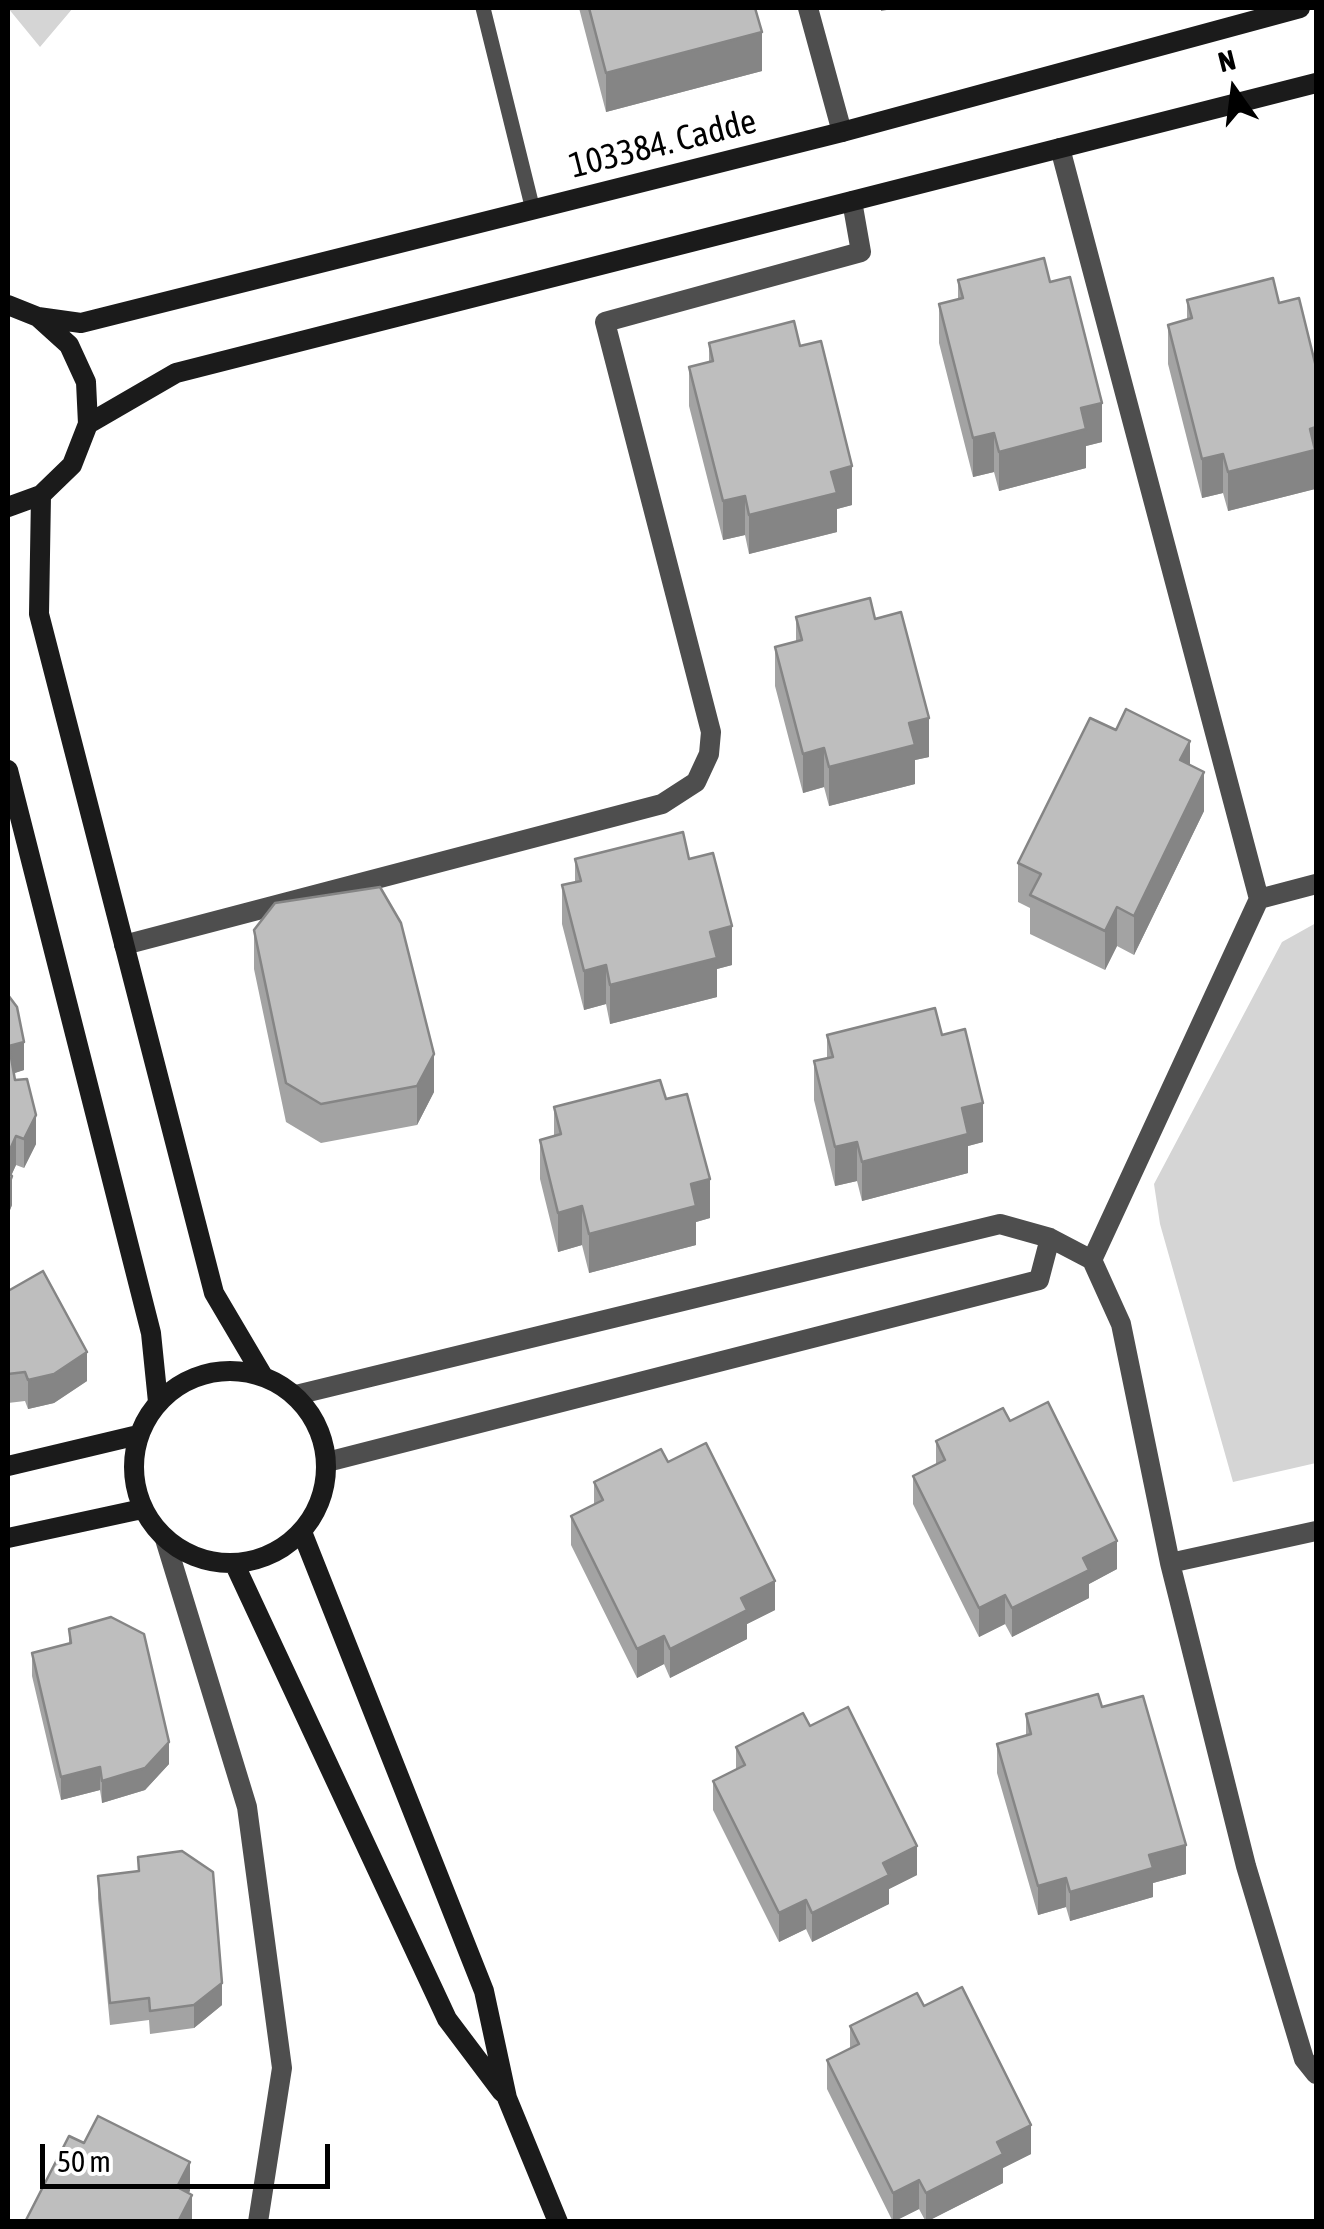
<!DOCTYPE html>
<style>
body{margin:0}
#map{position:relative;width:1324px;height:2229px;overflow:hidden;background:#fff;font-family:"Asap Condensed",sans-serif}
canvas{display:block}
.frame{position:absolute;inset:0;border:10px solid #000;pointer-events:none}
.north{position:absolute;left:1184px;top:40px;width:100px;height:100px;-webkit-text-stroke:8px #fff;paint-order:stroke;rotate:346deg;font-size:28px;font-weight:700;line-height:40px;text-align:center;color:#000}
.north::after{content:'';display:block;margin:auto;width:35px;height:45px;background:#000;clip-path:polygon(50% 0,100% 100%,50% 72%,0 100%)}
.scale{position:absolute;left:40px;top:2144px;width:290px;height:45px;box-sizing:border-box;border:5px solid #000;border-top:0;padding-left:12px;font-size:30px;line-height:35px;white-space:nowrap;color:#000;-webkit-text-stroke:8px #fff;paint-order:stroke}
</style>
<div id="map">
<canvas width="1324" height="2229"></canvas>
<div class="frame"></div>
<div class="north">N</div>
<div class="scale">50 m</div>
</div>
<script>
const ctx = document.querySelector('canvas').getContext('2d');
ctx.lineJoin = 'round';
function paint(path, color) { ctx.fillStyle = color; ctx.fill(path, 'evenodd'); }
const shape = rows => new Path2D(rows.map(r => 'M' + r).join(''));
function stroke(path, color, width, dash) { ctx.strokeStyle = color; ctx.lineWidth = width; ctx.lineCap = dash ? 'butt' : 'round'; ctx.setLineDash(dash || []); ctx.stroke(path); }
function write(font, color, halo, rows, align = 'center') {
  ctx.font = font + ' "Asap Condensed",sans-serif'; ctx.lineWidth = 8; ctx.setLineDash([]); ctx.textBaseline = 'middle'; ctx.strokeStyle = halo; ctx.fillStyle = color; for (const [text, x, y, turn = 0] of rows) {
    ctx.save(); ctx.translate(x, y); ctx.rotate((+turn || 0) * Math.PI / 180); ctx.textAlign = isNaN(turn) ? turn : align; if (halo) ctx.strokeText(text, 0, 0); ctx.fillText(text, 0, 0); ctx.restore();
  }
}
paint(shape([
 [8,8,73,8,40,47],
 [1316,923,1316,1463,1233,1482,1160,1224,1154,1184,1282,942]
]), '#d5d5d5');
stroke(shape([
 [483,8,533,210]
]), '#4e4e4e', 15);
stroke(shape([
 [808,8,842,132],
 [1060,148,1259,899],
 [124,945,662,804,696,782,709,754,711,732,605,322,861,252,852,201],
 [1092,1260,1259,899,1316,884],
 [296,1395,1000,1224,1050,1238,1092,1260,1121,1324,1170,1563,1246,1866,1304,2059,1316,2074],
 [327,1462,1039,1280,1050,1238],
 [165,1539,247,1807,282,2068,258,2222],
 [1170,1563,1316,1531]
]), '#4e4e4e', 20);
stroke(shape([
 [8,305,38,317,69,345,86,382,88,424,72,465,41,495,8,507],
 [38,317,81,323,842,132,1300,8],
 [88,424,176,373,1316,83],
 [41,495,39,614,214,1293,263,1376],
 [8,770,151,1333,158,1402],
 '134 1467a96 96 0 1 1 192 0a96 96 0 1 1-192 0Z',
 [8,1466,138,1435],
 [302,1532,484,1991,507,2098,558,2222],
 [8,1538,142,1509],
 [235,1565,447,2019,502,2092]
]), '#1b1b1b', 20);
paint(shape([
 [579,8,755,8,762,71,606,112],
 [958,280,1050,282,1102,442,1086,446,1086,468,999,491,994,472,973,477,939,343,939,304,958,299],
 [1187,300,1315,466,1315,489,1228,511,1223,493,1202,498,1168,364,1168,325,1187,320],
 [709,343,800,346,852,505,837,509,837,532,749,554,745,535,723,540,689,406,689,367,709,362],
 [796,617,875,619,929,757,915,760,915,784,829,806,824,787,803,793,775,686,775,647,796,641],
 [1190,765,1204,811,1134,955,1117,946,1105,970,1030,934,1030,908,1018,902,1018,863],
 [575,859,689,859,732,965,717,969,717,997,610,1024,606,1004,584,1010,562,924,562,885,575,882],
 [254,930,434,1092,417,1125,321,1143,286,1122,254,969],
 [8,995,24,1070,14,1073,15,1080,36,1144,24,1168,16,1165,11,1175,12,1205,8,1215],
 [827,1035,942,1035,983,1142,968,1146,968,1173,862,1201,857,1181,835,1186,814,1100,814,1061,827,1058],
 [666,1099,710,1218,696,1222,696,1245,589,1273,582,1245,558,1252,540,1179,540,1140,554,1136,554,1107],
 [8,1291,87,1381,54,1403,28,1409,25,1401,8,1403],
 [1010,1421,1117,1569,1089,1584,1089,1598,1012,1637,1005,1624,979,1637,913,1504,913,1476,936,1464,936,1441],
 [668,1462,775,1610,747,1624,747,1639,670,1678,664,1664,637,1678,571,1545,571,1516,594,1505,594,1482],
 [1316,1603,1316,1635,1314,1627,1314,1604],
 [69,1629,169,1764,145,1790,102,1803,100,1790,61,1800,32,1676,32,1653,69,1644],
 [1102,1707,1186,1874,1153,1883,1153,1897,1070,1921,1066,1907,1038,1915,997,1773,997,1744,1026,1736,1026,1714],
 [810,1726,917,1875,889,1889,889,1904,812,1942,806,1929,779,1942,713,1810,713,1781,736,1769,736,1747],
 [98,1876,222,2005,194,2028,150,2034,149,2020,110,2025,98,1899],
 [924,2006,1031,2154,1003,2168,1003,2183,926,2222,919,2209,893,2222,827,2089,827,2060,850,2049,850,2026]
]), '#a3a3a3');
paint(shape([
 [881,8,898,8,881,11],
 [762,32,762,71,606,112,606,73],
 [1102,403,1102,442,1086,446,1086,468,999,491,999,452,1081,408],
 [1316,427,1315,489,1228,511,1228,472,1310,429],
 [994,433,994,472,973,477,973,438],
 [1223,454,1223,493,1202,498,1202,459],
 [852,466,852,505,837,509,837,532,749,554,749,515,831,472],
 [745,496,745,535,723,540,723,501],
 [929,718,929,757,915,760,915,784,829,806,829,767,909,723],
 [1190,741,1190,780,1180,760],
 [824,748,824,787,803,793,803,754],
 [1204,772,1204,811,1134,955,1134,916],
 [1117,907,1117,946,1105,970,1105,931],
 [732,926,732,965,717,969,717,997,610,1024,610,985,710,932],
 [606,965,606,1004,584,1010,584,971],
 [24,1042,24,1070,9,1075,9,1046],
 [434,1054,434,1092,417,1125,417,1086],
 [983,1103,983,1142,968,1146,968,1173,862,1201,862,1162,962,1108],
 [36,1115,36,1144,24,1168,24,1139],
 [16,1136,16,1165,8,1183,8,1154],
 [857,1142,857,1181,835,1186,835,1147],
 [12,1176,12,1205,8,1215,8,1187],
 [710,1179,710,1218,696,1222,696,1245,589,1273,589,1234,691,1184],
 [582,1206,582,1245,558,1252,558,1213],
 [87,1352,87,1381,54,1403,28,1409,28,1380],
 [1117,1541,1117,1569,1089,1584,1089,1598,1012,1637,1012,1608,1083,1558],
 [775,1581,775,1610,747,1624,747,1639,670,1678,670,1649,741,1598],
 [1005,1595,1005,1624,979,1637,979,1608],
 [664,1636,664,1664,637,1678,637,1649],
 [169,1742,169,1764,145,1790,102,1803,102,1781],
 [100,1767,100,1790,61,1800,61,1777],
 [1186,1845,1186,1874,1153,1883,1153,1897,1070,1921,1070,1892,1149,1855],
 [917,1846,917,1875,889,1889,889,1904,812,1942,812,1913,883,1863],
 [1066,1878,1066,1907,1038,1915,1038,1886],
 [806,1900,806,1929,779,1942,779,1913],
 [222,1983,222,2005,194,2028,194,2005],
 [1031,2125,1031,2154,1003,2168,1003,2183,926,2222,926,2193,997,2142],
 [190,2162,190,2191,177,2216,177,2187],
 [919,2180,919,2209,893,2222,893,2193],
 [192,2195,192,2222,178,2222]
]), '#858585');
const building = shape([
 [589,8,755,8,762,32,606,73,589,8],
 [1044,258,1050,282,1070,277,1102,403,1081,408,1086,429,999,452,994,433,973,438,939,304,963,298,958,280,1044,258],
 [1273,278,1279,303,1299,298,1316,367,1316,427,1310,429,1315,450,1228,472,1223,454,1202,459,1168,325,1192,318,1187,300,1273,278],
 [794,321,800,346,821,341,852,466,831,472,837,493,749,515,745,496,723,501,689,367,713,361,709,343,794,321],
 [870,598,875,619,901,612,929,718,909,723,915,745,829,767,824,748,803,754,775,647,802,640,796,617,870,598],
 [1126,709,1190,741,1180,760,1204,772,1134,916,1117,907,1105,931,1030,895,1041,874,1018,863,1090,718,1116,730,1126,709],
 [683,832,689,859,713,853,732,926,710,932,717,958,610,985,606,965,584,971,562,885,581,881,575,859,683,832],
 [380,887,401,923,434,1054,417,1086,321,1104,286,1083,254,930,275,903,380,887],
 [8,995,17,1007,24,1042,9,1046,15,1080,27,1079,36,1115,24,1139,16,1136,8,1154,8,995],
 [935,1008,942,1035,965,1029,983,1103,962,1108,968,1134,862,1162,857,1142,835,1147,814,1061,833,1057,827,1035,935,1008],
 [660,1080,666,1099,687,1094,710,1179,691,1184,696,1206,589,1234,582,1206,558,1213,540,1140,561,1134,554,1107,660,1080],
 [8,1173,12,1176,8,1187,8,1173],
 [43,1271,87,1352,54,1374,28,1380,25,1372,8,1374,8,1291,43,1271],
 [1048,1402,1117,1541,1083,1558,1089,1570,1012,1608,1005,1595,979,1608,913,1476,945,1460,936,1441,1003,1408,1010,1421,1048,1402],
 [706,1443,775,1581,741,1598,747,1610,670,1649,664,1636,637,1649,571,1516,603,1500,594,1482,661,1449,668,1462,706,1443],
 [111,1617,144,1634,169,1742,145,1768,102,1781,100,1767,61,1777,32,1653,71,1643,69,1629,111,1617],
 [1098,1694,1102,1707,1143,1696,1186,1845,1149,1855,1153,1868,1070,1892,1066,1878,1038,1886,997,1744,1031,1734,1026,1714,1098,1694],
 [848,1707,917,1846,883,1863,889,1875,812,1913,806,1900,779,1913,713,1781,745,1765,736,1747,803,1713,810,1726,848,1707],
 [182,1851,213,1872,222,1983,194,2005,150,2011,149,1998,110,2003,98,1876,139,1871,138,1857,182,1851],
 [962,1987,1031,2125,997,2142,1003,2154,926,2193,919,2180,893,2193,827,2060,859,2044,850,2026,917,1993,924,2006,962,1987],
 [98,2116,190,2162,177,2187,192,2195,178,2222,25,2222,69,2136,84,2143,98,2116]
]);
paint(building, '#bebebe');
stroke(building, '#858585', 2.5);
write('35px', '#000', '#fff', [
 ["103384. Cadde",663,144,-14]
]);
</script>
